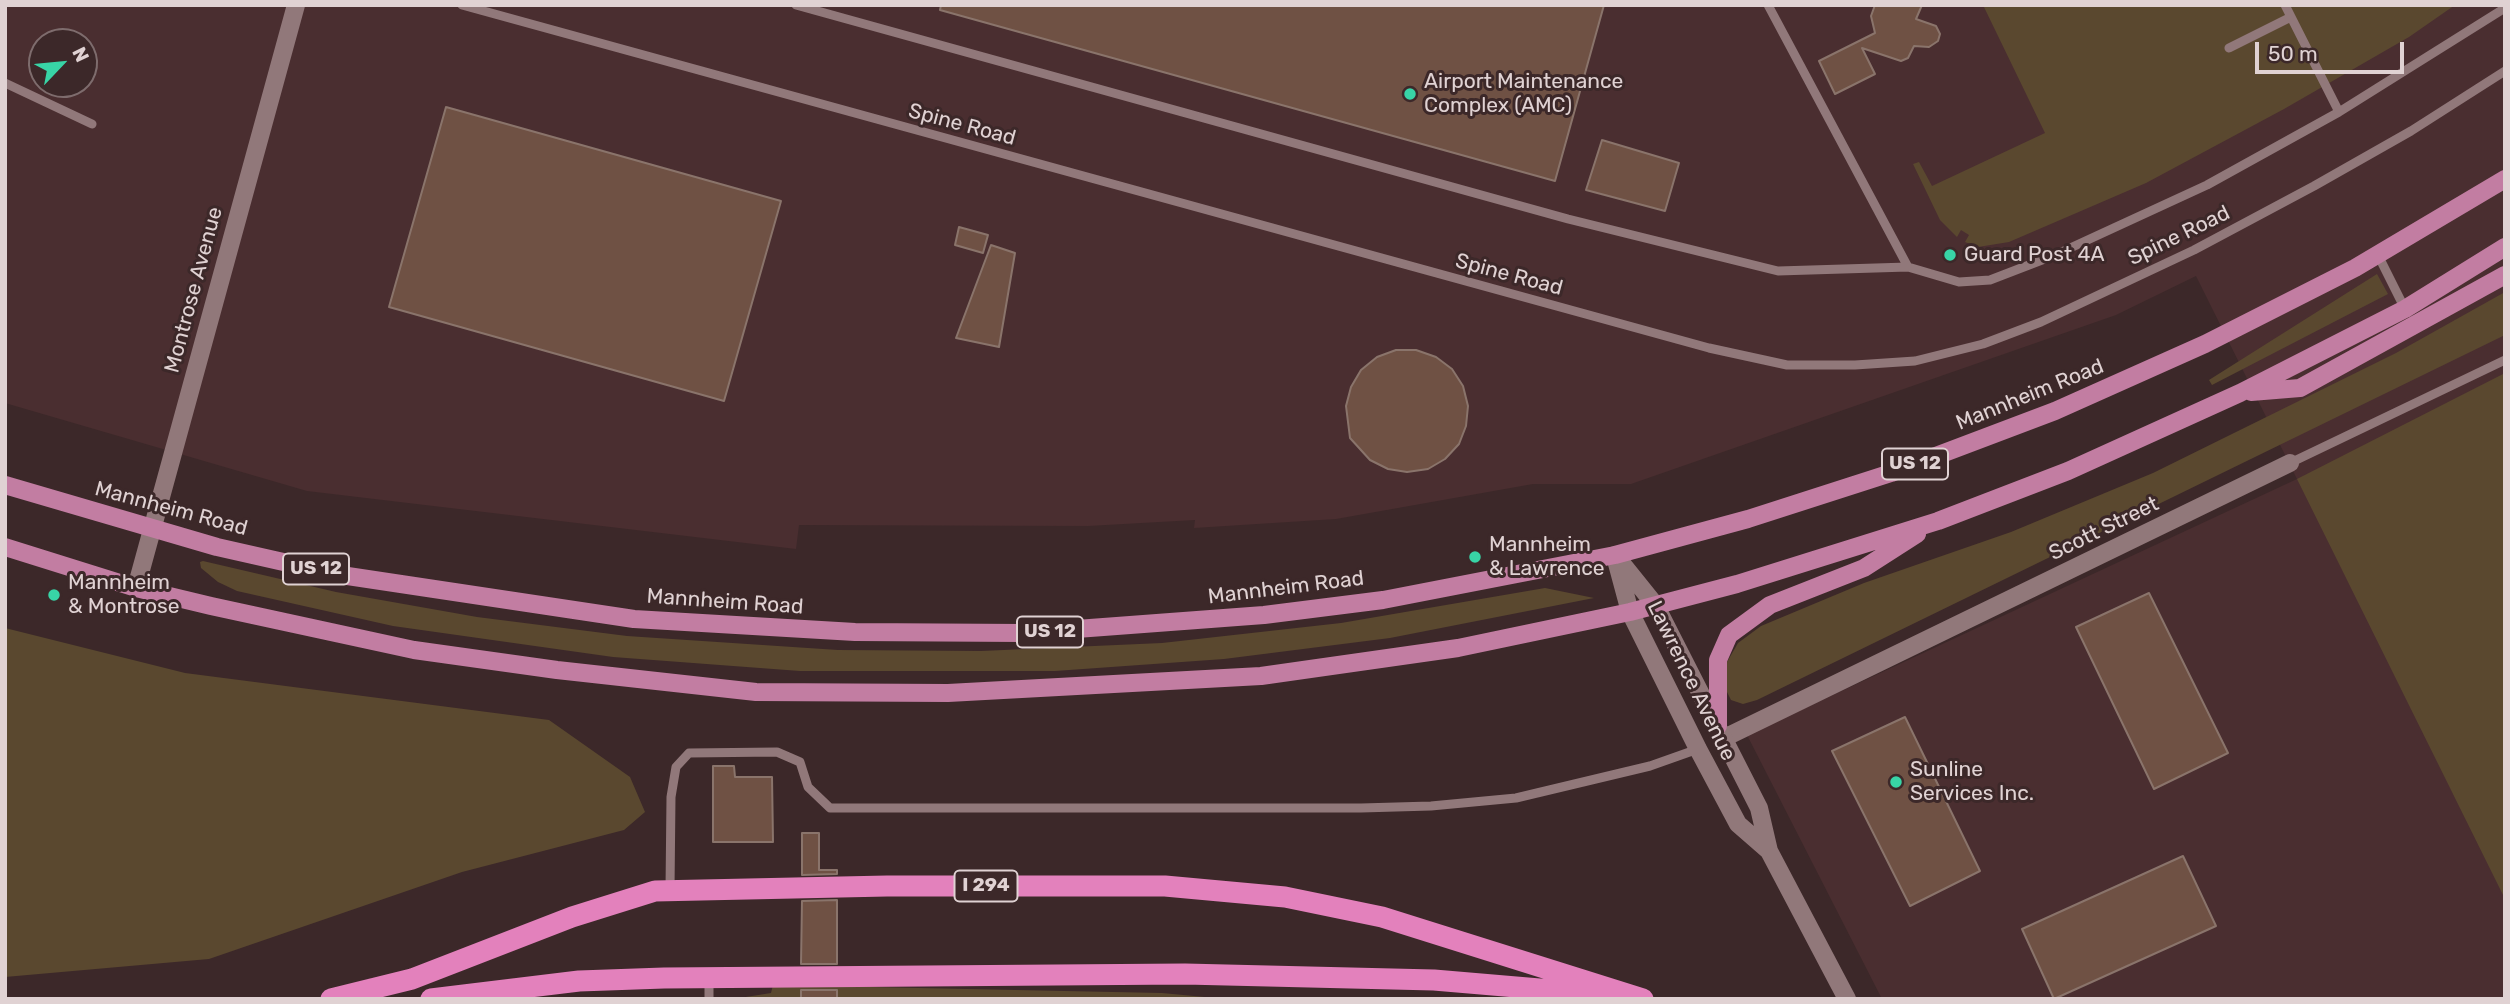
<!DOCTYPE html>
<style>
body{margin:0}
#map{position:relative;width:2510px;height:1004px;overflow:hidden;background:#3c2829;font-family:Rubik,sans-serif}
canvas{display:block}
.frame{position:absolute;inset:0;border:7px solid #e0d2d3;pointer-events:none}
.north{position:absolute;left:28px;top:28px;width:70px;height:70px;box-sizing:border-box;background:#3c2829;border:2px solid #7e6c6d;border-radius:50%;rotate:64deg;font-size:19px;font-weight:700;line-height:28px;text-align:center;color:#e0d2d3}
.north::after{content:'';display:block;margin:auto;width:24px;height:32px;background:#38d4a6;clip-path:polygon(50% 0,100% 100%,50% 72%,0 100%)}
.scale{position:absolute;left:2255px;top:42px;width:149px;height:32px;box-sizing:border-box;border:4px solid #e0d2d3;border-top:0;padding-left:9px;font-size:21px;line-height:24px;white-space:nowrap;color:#e0d2d3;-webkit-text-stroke:5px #3c2829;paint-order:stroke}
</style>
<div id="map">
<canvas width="2510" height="1004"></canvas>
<div class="frame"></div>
<div class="north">N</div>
<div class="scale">50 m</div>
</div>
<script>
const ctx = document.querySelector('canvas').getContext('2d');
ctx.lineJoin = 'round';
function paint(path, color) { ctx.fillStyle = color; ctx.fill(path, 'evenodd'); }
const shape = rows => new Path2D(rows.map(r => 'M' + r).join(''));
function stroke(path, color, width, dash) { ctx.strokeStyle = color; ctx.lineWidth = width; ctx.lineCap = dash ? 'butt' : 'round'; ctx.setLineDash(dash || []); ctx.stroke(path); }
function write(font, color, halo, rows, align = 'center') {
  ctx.font = font + ' Rubik,sans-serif'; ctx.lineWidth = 6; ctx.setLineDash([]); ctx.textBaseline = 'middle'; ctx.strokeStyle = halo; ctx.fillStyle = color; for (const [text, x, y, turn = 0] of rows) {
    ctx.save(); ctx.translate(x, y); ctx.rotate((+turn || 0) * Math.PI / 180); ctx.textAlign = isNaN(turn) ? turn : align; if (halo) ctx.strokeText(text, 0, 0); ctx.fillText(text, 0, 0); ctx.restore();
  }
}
paint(shape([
 [5,5,2505,5,2505,999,1882,999,1747,735,2297,479,2196,276,2116,315,1631,484,1533,484,1336,519,1194,528,1195,520,1088,526,799,525,796,549,307,491,5,403],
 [42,42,84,42,84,84,42,84]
]), '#4a2e30');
paint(shape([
 [1983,5,2455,5,2409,37,2284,109,2146,183,2009,242,1978,247,1965,242,1969,235,1961,230,1957,237,1940,220,1913,164,1919,162,1932,186,2045,133],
 [2377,274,2388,294,2212,385,2209,380],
 [2505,292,2505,335,1757,700,1743,704,1731,700,1727,692,1727,662,1738,643,1761,626,1864,583,2011,532,2153,473,2396,353],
 [2505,373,2505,899,2297,479],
 [203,561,336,592,477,617,627,636,838,650,981,651,1162,643,1341,623,1545,588,1594,598,1390,638,1224,659,1055,671,800,671,613,657,393,626,237,591,218,582,201,568,200,562],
 [5,628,185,673,549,720,630,777,645,812,624,830,462,872,209,959,5,977],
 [773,985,1162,993,1226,999,733,999,771,993]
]), '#5a482f');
const building = shape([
 [941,5,1604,5,1555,181,940,10,941,5],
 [1875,5,1922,5,1916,19,1936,26,1940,34,1938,41,1929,47,1914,46,1908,58,1901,61,1862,48,1875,74,1835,94,1819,61,1875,33,1871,16,1875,5],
 [446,107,781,201,724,401,389,307,446,107],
 [1602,140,1679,163,1665,211,1586,190,1602,140],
 [959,227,988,235,983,253,955,245,959,227],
 [991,245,1015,253,999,347,956,338,991,245],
 [1396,350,1416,350,1436,357,1452,369,1463,386,1468,406,1466,426,1459,444,1445,459,1428,469,1407,472,1388,469,1370,460,1350,438,1346,406,1351,387,1361,370,1377,357,1396,350],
 [2149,593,2228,753,2154,789,2076,627,2149,593],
 [1905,717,1980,871,1910,906,1832,751,1905,717],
 [713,766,734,766,735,777,772,777,773,842,713,842,713,766],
 [802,833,819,833,819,870,837,870,837,874,802,875,802,833],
 [2183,856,2216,926,2054,999,2022,929,2183,856],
 [837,900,837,964,801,964,802,901,837,900],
 [801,990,837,990,837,999,801,999,801,990]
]);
paint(building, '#6f5144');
stroke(building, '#8a746b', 2);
stroke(shape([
 [462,5,1709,348,1787,365,1855,365,1915,361,1983,344,2041,322,2194,250,2314,186,2411,131,2505,71],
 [796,5,1568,219,1778,271,1908,267,1959,282,1990,280,2055,255,2207,185,2339,112,2505,8],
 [1768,5,1908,267],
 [2285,5,2339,112],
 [2229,48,2291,17],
 [5,83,92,124],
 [2378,255,2405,309],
 [2290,463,2505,360],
 [670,889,671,797,676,767,689,753,777,752,800,762,808,787,830,808,1361,808,1431,806,1516,798,1650,766,1698,749],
 [709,999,709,979]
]), '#91787a', 9);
stroke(shape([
 [136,588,296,5],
 [1724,738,2290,463]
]), '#91787a', 18);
stroke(shape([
 [1615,555,1656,606,1759,808,1769,851,1847,999],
 [1616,560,1630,612,1698,749,1738,824,1769,851]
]), '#91787a', 18);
stroke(shape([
 [2251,392,2300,388,2505,275],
 [5,485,217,547,341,575,634,619,855,632,1023,633,1264,615,1383,600,1615,555,1748,519,1891,473,2055,411,2205,344,2355,268,2505,179],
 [5,547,136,588,211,606,414,650,557,670,756,692,948,693,1261,676,1458,648,1630,612,1737,584,1938,521,2068,471,2240,393,2405,309,2505,247],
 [1718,726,1718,660,1729,635,1770,605,1864,568,1917,534]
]), '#c27da2', 18);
stroke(shape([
 [331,999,412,979,572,917,655,891,887,886,1165,886,1285,897,1382,917,1643,999],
 [431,999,579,981,664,978,1185,974,1434,980,1598,994]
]), '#e381bc', 21);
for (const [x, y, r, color] of [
 [1410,94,7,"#38d4a6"],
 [1950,255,7,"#38d4a6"],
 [1475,557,7,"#38d4a6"],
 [54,595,7,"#38d4a6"],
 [1896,782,7,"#38d4a6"]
]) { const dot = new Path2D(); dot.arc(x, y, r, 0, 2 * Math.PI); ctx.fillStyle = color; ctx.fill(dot); stroke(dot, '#3c2829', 2.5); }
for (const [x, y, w] of [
 [1915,464,66],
 [316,569,66],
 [1050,632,66],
 [986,886,63]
]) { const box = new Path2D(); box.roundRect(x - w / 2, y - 15.5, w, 31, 5); ctx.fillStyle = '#3c2829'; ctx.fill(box); stroke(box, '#e0d2d3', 2); }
write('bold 19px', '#e0d2d3', null, [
 ["US 12",1915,464],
 ["US 12",316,569],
 ["US 12",1050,632],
 ["I 294",986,886]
]);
write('21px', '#e0d2d3', '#3c2829', [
 ["Airport Maintenance",1424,82],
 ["Complex (AMC)",1424,106],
 ["Guard Post 4A",1964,255],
 ["Mannheim",1489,545],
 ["& Lawrence",1489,569],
 ["Mannheim",68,583],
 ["& Montrose",68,607],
 ["Sunline",1910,770],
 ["Services Inc.",1910,794]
], 'left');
write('21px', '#e0d2d3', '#3c2829', [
 ["Spine Road",962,125,15],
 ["Spine Road",2179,236,-26],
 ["Spine Road",1509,275,15],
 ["Montrose Avenue",194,290,-75],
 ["Mannheim Road",2030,395,-22],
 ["Mannheim Road",171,509,15],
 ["Scott Street",2104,529,-26],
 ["Mannheim Road",1286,588,-7],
 ["Mannheim Road",725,602,4],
 ["Lawrence Avenue",1691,681,64]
]);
</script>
